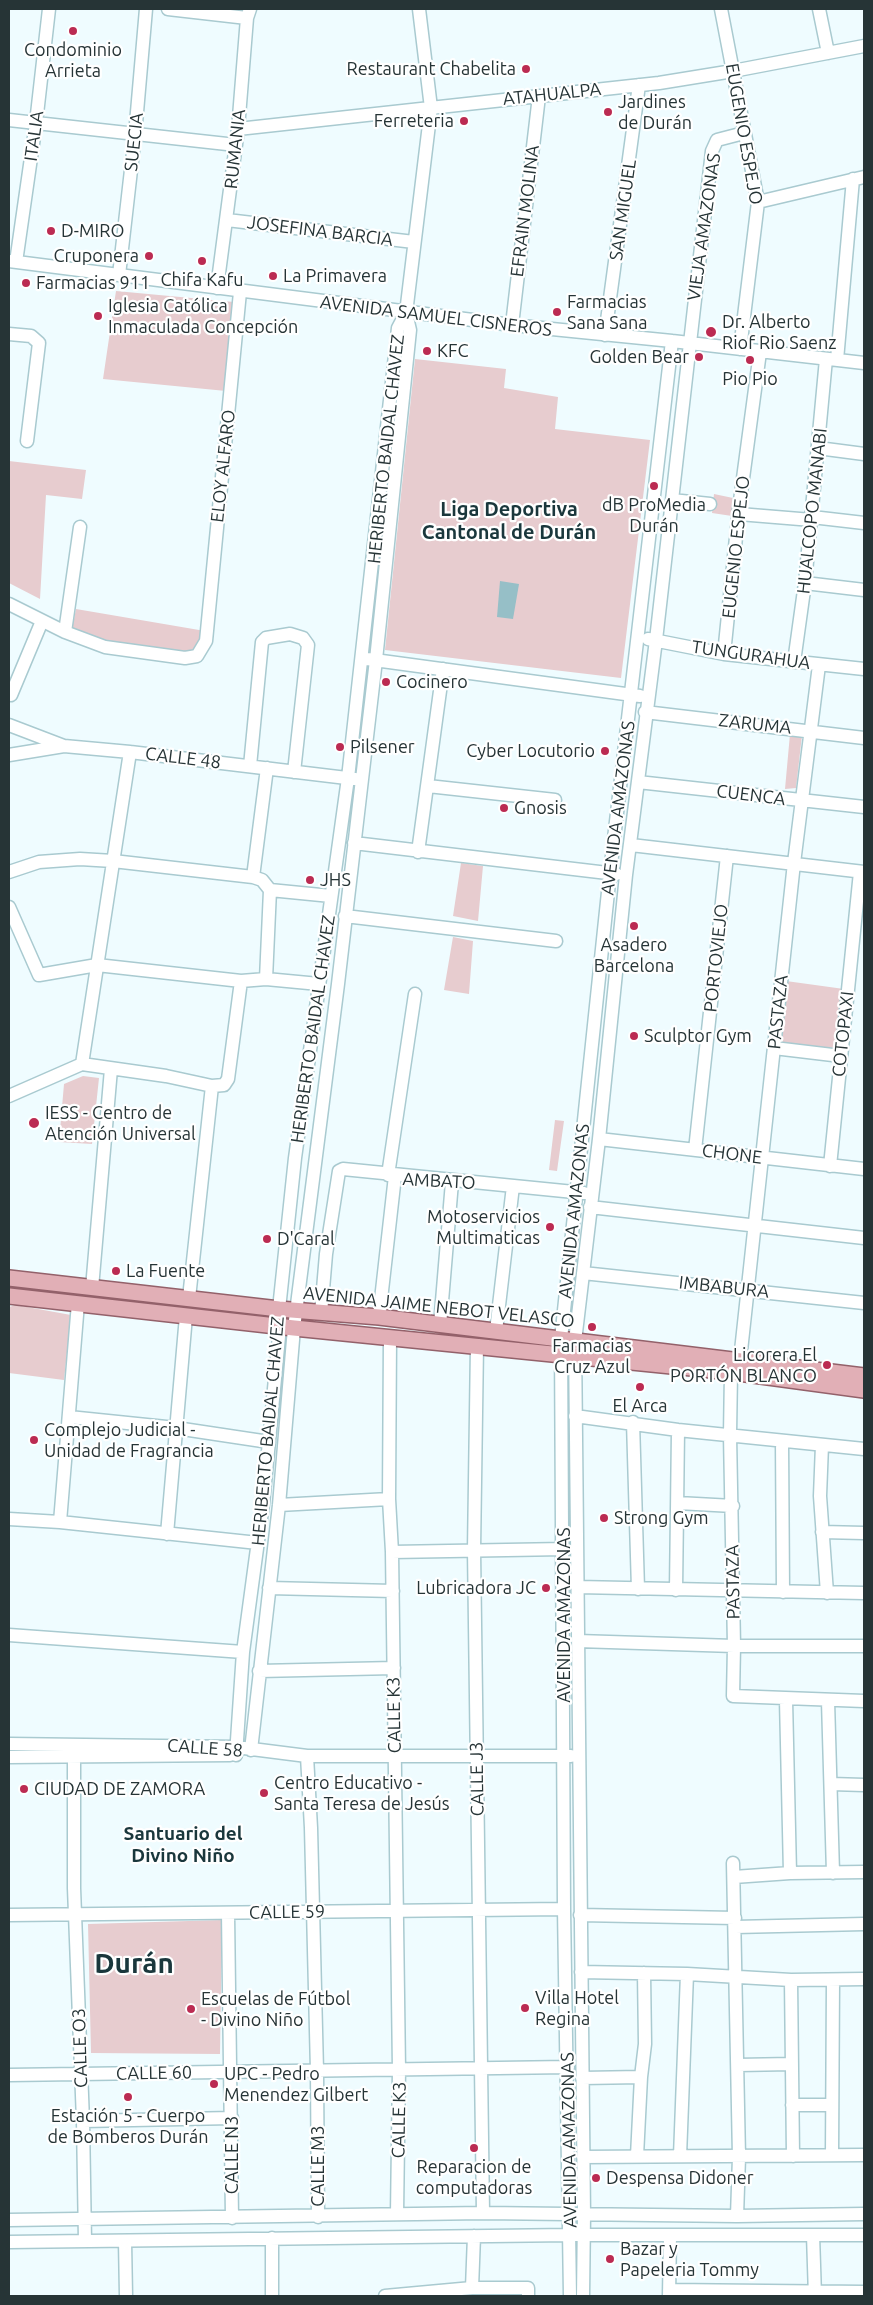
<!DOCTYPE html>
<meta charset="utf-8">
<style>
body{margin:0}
#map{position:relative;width:873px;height:2305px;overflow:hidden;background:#effcff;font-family:Ubuntu,sans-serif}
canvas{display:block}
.frame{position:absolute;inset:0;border:10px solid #263436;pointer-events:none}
</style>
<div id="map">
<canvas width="873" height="2305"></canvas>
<div class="frame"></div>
</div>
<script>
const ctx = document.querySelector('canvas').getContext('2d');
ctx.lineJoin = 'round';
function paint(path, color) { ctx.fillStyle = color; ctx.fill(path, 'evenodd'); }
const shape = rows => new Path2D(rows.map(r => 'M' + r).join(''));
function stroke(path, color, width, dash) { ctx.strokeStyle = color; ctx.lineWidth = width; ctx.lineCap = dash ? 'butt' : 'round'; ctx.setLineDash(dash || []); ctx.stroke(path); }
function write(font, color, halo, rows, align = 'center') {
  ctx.font = font + ' Ubuntu,sans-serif'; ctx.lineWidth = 4.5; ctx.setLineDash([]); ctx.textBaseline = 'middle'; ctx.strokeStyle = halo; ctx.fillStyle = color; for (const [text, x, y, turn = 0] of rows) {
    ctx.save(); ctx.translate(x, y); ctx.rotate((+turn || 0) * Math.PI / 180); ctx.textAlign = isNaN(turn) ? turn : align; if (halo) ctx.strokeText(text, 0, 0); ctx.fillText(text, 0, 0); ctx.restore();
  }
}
paint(shape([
 [116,291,234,302,226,391,103,379],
 [415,359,506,369,504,388,558,397,555,429,650,440,621,678,385,650],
 [9,461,86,470,82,499,46,495,40,599,9,583],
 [714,494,733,498,732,516,712,513],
 [76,609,205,631,197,656,132,651,71,634],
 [790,734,802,735,796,788,785,789],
 [461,863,483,866,478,921,453,916],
 [453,937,473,941,469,994,444,990],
 [786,981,844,989,835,1051,780,1044],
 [83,1076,99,1078,92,1144,59,1142,64,1084],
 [555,1120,564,1121,557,1171,549,1170],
 [16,1305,71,1315,64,1380,9,1373,9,1307],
 [222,1920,220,2054,91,2053,88,1924]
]), '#e7cccf');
paint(shape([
 [500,581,519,584,513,619,497,617]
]), '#96bfc7');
const minor = shape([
 [168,9,247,18],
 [721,9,758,202,740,349],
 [819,9,828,53],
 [9,120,236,145],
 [238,129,659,83,733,71,864,46],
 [758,202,864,177],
 [227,220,414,242],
 [9,261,512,325,672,341,864,363],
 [16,262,36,123,49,9],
 [119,275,135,135,146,9],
 [217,288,238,129,247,18,250,9],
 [512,325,539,96],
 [9,334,31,336,39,343,27,441],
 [605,335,639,85],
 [837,360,853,179],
 [818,448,864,454],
 [672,500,710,504],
 [739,514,812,520],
 [812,517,864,523],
 [805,583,864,590],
 [9,604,65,632,105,647,185,658,197,656,206,641,240,292],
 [65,632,80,527],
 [648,639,724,654,864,669],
 [724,654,739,508,760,352],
 [367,659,640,696],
 [794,662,805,583,826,359],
 [11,695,42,621],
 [645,712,864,738],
 [9,725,64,746,130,752,355,779],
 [9,755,64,746],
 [250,766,262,642,266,638,290,634,303,638,308,645,294,772],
 [638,782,864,807],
 [428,786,555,800],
 [354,843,616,874],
 [631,845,864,872],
 [418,852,443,669],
 [9,872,39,862,80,859,113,861,253,877,262,880,270,890,266,979],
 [253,877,267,768],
 [270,890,331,896],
 [9,907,39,975,97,965,241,981,266,979,319,984],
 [345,916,556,941],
 [774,1048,841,1056],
 [82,1064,130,752],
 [9,1096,82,1064,166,1076,212,1086,224,1085,228,1079,241,981],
 [599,1139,864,1169],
 [695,1150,727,856],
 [830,1166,860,872],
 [388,1175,415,994],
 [590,1207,864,1238],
 [583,1273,864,1303],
 [92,1288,111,1069],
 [189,1298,212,1086],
 [321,1313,326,1254,339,1171,343,1169,584,1193],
 [379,1317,395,1176],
 [440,1325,452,1182],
 [496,1331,513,1186],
 [390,1337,389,1499,392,1552,399,2070,397,2214],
 [477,1345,474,1550,483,2213],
 [740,1360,794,863,819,665],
 [731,1372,730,1435,734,1646,733,1696,864,1701],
 [575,1416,678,1430,864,1449],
 [69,1417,176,1428,269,1442],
 [633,1422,638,1589],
 [782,1441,783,1592],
 [822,1445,820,1496,827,1593],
 [678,1503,733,1506],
 [279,1505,389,1499],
 [9,1519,60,1522,258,1543],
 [60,1522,78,1303],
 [822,1532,864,1533],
 [167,1534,186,1316],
 [392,1552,564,1549],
 [578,1587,864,1593],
 [269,1588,393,1591],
 [676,1590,678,1430],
 [9,1635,243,1652],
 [578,1641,734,1646,864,1646],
 [259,1671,394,1668],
 [786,1700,790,1873],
 [828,1701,833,1873],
 [9,1744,236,1747,307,1756,571,1756],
 [251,1750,279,1505,294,1328,338,984,376,660,410,330,406,313,431,108,419,9],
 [236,1755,243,1652,263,1504,280,1326,279,1309,295,1158,348,778,398,328,406,313],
 [307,1756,311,1828,317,2071,318,2217],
 [9,1757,230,1755],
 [74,1757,74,1888,83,2121,85,2241],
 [831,1784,864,1785],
 [733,1863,739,2157,737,2216],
 [734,1877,790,1873,864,1872],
 [228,1913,232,2218],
 [9,1915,564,1909],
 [580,1915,735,1918],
 [735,1927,864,1924],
 [581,1972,687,1974,791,1980,864,1979],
 [791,1980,793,2156],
 [738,2065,791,2064],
 [9,2075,568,2067],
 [641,2077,645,2044,644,1973],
 [582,2078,641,2077,637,2156],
 [792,2105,831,2105],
 [83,2121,232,2118],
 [832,2155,833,1980],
 [680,2156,687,1974],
 [583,2157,864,2155],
 [9,2220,483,2213,737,2216,864,2214],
 [813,2235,815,2296],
 [272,2238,272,2296],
 [125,2241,126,2296],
 [9,2242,570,2235,864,2235],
 [472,2288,474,2236],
 [669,2290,864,2292],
 [385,2296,472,2288,528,2288,528,2296],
 [570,2296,564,1909,561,1339,610,873,672,341],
 [583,2296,584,2215,575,1341,599,1139,626,875,656,640,712,151,717,140,744,133],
 [669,2296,670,2236]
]);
const major = shape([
 [9,1278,279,1309,379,1317,864,1376],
 [9,1296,294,1328,731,1372,864,1390]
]);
stroke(minor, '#a9cad0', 15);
stroke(major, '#93616a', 18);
stroke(minor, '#fff', 12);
stroke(major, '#e1afb6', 15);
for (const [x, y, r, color] of [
 [73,31,5,"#bb2b52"],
 [526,69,5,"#bb2b52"],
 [608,112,5,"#bb2b52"],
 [464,121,5,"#bb2b52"],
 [51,231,5,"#bb2b52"],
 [149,256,5,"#bb2b52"],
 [202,261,5,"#bb2b52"],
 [273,276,5,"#bb2b52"],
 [26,283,5,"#bb2b52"],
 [557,312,5,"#bb2b52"],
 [98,316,5,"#bb2b52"],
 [711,332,6,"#bb2b52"],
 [427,351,5,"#bb2b52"],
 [699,357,5,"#bb2b52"],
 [750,360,5,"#bb2b52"],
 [654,486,5,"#bb2b52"],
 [386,682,5,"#bb2b52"],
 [340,747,5,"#bb2b52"],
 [605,751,5,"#bb2b52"],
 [504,808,5,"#bb2b52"],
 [310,880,5,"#bb2b52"],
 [634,926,5,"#bb2b52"],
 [634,1036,5,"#bb2b52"],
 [34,1123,6,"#bb2b52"],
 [550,1227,5,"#bb2b52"],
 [267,1239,5,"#bb2b52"],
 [116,1271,5,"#bb2b52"],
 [592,1327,5,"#bb2b52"],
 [827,1365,5,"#bb2b52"],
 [640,1387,5,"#bb2b52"],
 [34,1440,5,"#bb2b52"],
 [604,1518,5,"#bb2b52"],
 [546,1588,5,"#bb2b52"],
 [24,1789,5,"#bb2b52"],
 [264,1793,5,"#bb2b52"],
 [525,2008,5,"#bb2b52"],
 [191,2009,5,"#bb2b52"],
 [214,2084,5,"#bb2b52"],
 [128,2097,5,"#bb2b52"],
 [474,2148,5,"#bb2b52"],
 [596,2178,5,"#bb2b52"],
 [610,2259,5,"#bb2b52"]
]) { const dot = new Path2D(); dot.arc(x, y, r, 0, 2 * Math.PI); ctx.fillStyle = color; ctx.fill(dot); stroke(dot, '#fff', 2); }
write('18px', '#263436', '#fff', [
 ["Condominio",73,50,"center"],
 ["Arrieta",73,71,"center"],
 ["Restaurant Chabelita",516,69,"right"],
 ["Jardines",618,102],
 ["de Durán",618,123],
 ["Ferreteria",454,121,"right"],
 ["D-MIRO",61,231],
 ["Cruponera",139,256,"right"],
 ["La Primavera",283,276],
 ["Chifa Kafu",202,280,"center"],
 ["Farmacias 911",36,283],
 ["Farmacias",567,302],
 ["Sana Sana",567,323],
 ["Iglesia Católica",108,306],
 ["Inmaculada Concepción",108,327],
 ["Dr. Alberto",722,322],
 ["Riof Rio Saenz",722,343],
 ["KFC",437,351],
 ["Golden Bear",689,357,"right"],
 ["Pio Pio",750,379,"center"],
 ["dB ProMedia",654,505,"center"],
 ["Durán",654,526,"center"],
 ["Cocinero",396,682],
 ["Pilsener",350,747],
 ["Cyber Locutorio",595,751,"right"],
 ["Gnosis",514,808],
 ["JHS",320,880],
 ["Asadero",634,945,"center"],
 ["Barcelona",634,966,"center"],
 ["Sculptor Gym",644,1036],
 ["IESS - Centro de",45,1113],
 ["Atención Universal",45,1134],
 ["Motoservicios",540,1217,"right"],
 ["Multimaticas",540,1238,"right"],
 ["D'Caral",277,1239],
 ["La Fuente",126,1271],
 ["Farmacias",592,1346,"center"],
 ["Cruz Azul",592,1367,"center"],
 ["Licorera El",817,1355,"right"],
 ["PORTÓN BLANCO",817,1376,"right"],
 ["El Arca",640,1406,"center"],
 ["Complejo Judicial -",44,1430],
 ["Unidad de Fragrancia",44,1451],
 ["Strong Gym",614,1518],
 ["Lubricadora JC",536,1588,"right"],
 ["Centro Educativo -",274,1783],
 ["Santa Teresa de Jesús",274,1804],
 ["CIUDAD DE ZAMORA",34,1789],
 ["Villa Hotel",535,1998],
 ["Regina",535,2019],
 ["Escuelas de Fútbol",201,1999],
 ["- Divino Niño",201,2020],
 ["UPC - Pedro",224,2074],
 ["Menendez Gilbert",224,2095],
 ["Estación 5 - Cuerpo",128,2116,"center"],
 ["de Bomberos Durán",128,2137,"center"],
 ["Reparacion de",474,2167,"center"],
 ["computadoras",474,2188,"center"],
 ["Despensa Didoner",606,2178],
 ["Bazar y",620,2249],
 ["Papeleria Tommy",620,2270]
], 'left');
write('18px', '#263436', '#fff', [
 ["ATAHUALPA",552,94,-6],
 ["EUGENIO ESPEJO",744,134,80],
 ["ITALIA",34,136,-82],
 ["SUECIA",134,142,-84],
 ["RUMANIA",235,149,-84],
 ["SAN MIGUEL",623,210,-82],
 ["EFRAIN MOLINA",525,211,-83],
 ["VIEJA AMAZONAS",704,227,-82],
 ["JOSEFINA BARCIA",320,231,7],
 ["AVENIDA SAMUEL CISNEROS",436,316,7],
 ["HERIBERTO BAIDAL CHAVEZ",386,449,-84],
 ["ELOY ALFARO",223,466,-84],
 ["HUALCOPO MANABI",812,511,-84],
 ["EUGENIO ESPEJO",736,547,-84],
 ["TUNGURAHUA",751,655,8],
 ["ZARUMA",755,724,6],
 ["CALLE 48",183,758,7],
 ["CUENCA",751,795,7],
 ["AVENIDA AMAZONAS",618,808,-83],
 ["PORTOVIEJO",716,958,-84],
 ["PASTAZA",778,1012,-84],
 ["HERIBERTO BAIDAL CHAVEZ",313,1029,-82],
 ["COTOPAXI",843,1034,-84],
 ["CHONE",732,1154,7],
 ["AMBATO",439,1181,3],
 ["AVENIDA AMAZONAS",574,1211,-84],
 ["IMBABURA",724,1287,6],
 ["AVENIDA JAIME NEBOT VELASCO",439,1307,6],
 ["HERIBERTO BAIDAL CHAVEZ",268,1431,-85],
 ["PASTAZA",733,1582,-91],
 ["AVENIDA AMAZONAS",564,1615,-90],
 ["CALLE K3",394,1715,-91],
 ["CALLE 58",205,1748,4],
 ["CALLE J3",477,1779,-91],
 ["CALLE 59",287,1912,-1],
 ["CALLE O3",80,2048,-92],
 ["CALLE 60",154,2073,-1],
 ["CALLE K3",399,2120,-89],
 ["AVENIDA AMAZONAS",569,2140,-91],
 ["CALLE N3",232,2155,-90],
 ["CALLE M3",318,2166,-90]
]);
write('bold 19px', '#1a373c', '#fff', [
 ["Santuario del",183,1834],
 ["Divino Niño",183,1856]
]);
write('bold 20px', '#1a373c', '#fff', [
 ["Liga Deportiva",509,509],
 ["Cantonal de Durán",509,532]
]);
write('bold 28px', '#1a373c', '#fff', [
 ["Durán",134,1964]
]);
</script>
